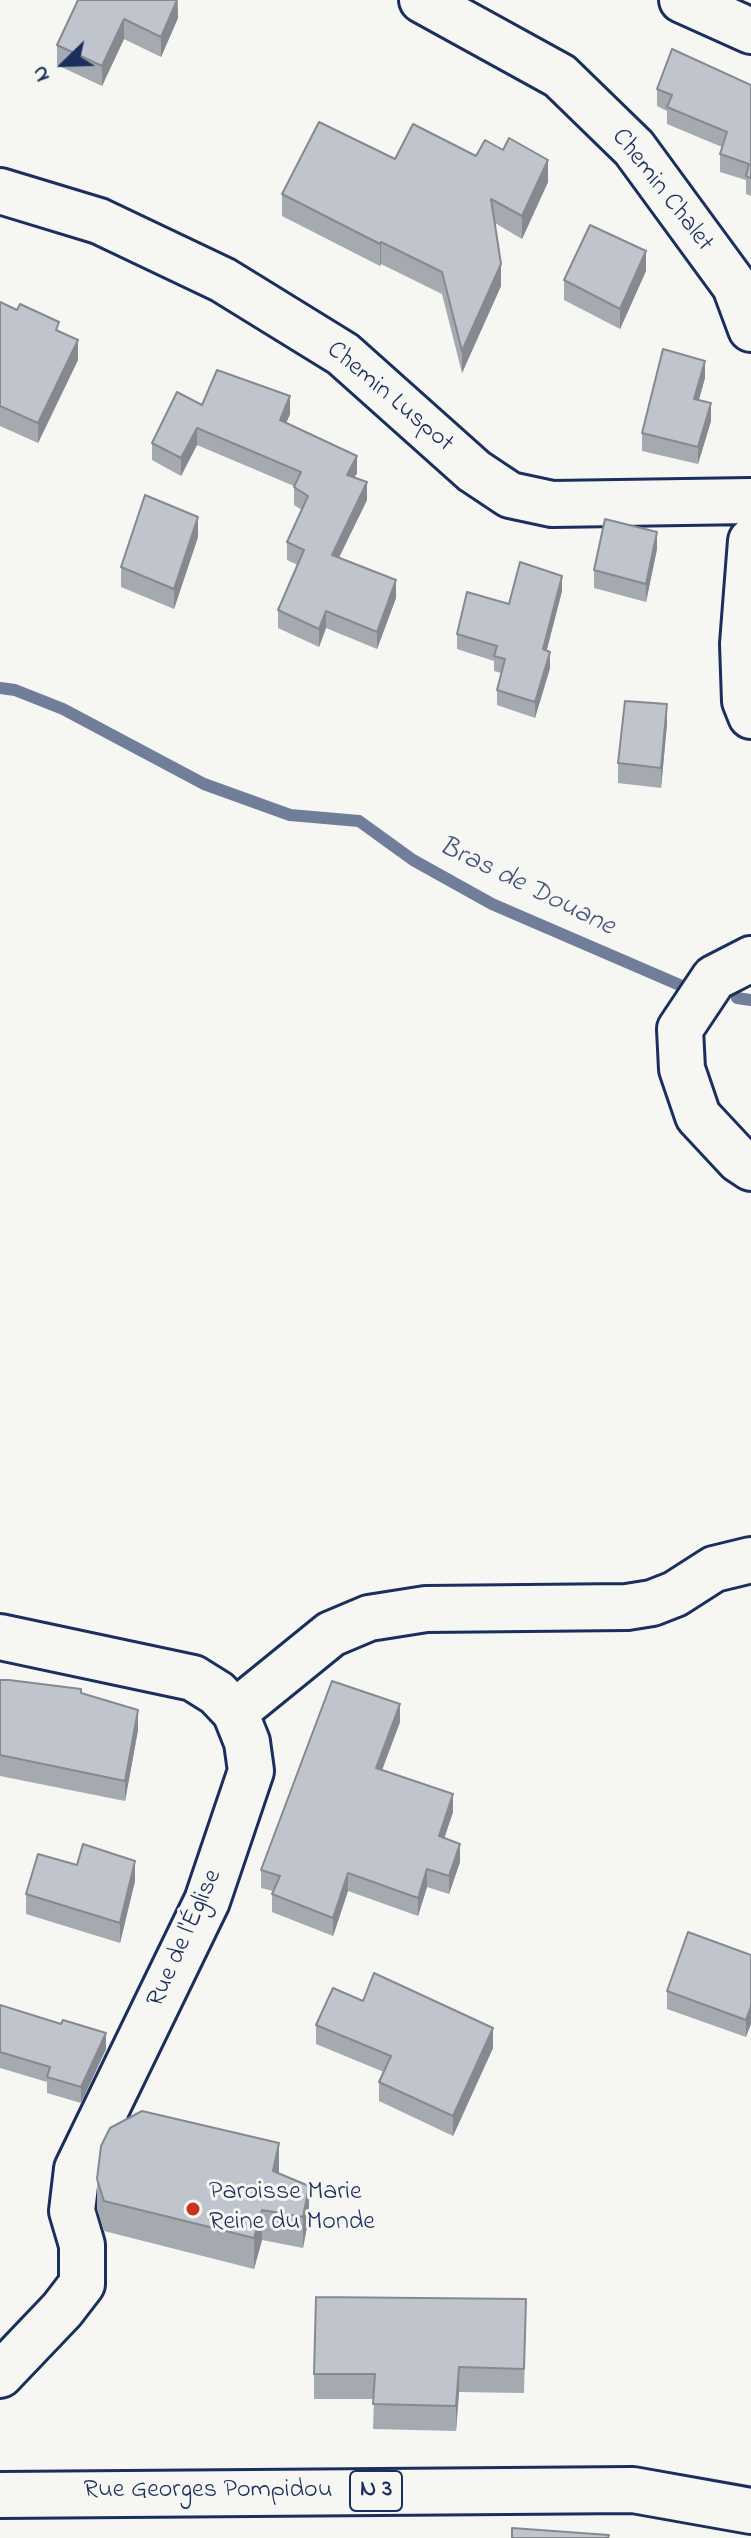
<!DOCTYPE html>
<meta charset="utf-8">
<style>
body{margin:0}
#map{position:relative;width:751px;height:2538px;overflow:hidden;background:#f6f6f2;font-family:"Indie Flower",sans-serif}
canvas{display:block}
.north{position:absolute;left:24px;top:24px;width:80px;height:80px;-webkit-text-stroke:6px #f6f6f2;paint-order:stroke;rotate:247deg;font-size:22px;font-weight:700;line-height:32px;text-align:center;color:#1b2f5e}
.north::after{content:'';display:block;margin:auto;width:28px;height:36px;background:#1b2f5e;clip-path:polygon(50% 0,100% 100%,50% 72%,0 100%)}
</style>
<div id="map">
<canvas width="751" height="2538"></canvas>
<div class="north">N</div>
</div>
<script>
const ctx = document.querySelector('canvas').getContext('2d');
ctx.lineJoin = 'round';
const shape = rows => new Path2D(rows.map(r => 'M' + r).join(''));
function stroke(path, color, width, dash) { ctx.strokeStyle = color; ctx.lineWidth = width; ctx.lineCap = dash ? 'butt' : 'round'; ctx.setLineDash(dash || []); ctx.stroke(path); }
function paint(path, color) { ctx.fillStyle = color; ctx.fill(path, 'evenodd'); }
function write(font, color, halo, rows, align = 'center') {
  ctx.font = font + ' "Indie Flower",sans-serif'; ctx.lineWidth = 6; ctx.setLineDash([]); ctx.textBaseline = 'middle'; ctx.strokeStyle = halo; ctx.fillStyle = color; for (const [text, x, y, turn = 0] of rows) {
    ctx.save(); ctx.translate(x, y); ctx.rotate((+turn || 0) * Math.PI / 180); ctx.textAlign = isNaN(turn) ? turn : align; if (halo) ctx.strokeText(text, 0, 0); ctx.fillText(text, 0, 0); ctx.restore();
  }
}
stroke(shape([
 [0,688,15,690,63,709,204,784,290,815,359,821,413,860,492,904,682,986],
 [737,998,751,1000]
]), '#717e99', 12);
const minor = shape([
 [422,0,560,76,634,148,735,286,751,329],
 [682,0,751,31],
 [0,191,99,221,223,280,343,354,474,471,510,495,552,504,751,501],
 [751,541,743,644,745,701,751,716],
 [751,959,714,978,680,1029,682,1069,698,1116,739,1160,751,1168],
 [0,1637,193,1678,217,1693,235,1712,247,1742,251,1771,207,1901,77,2169,72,2211,82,2245,82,2284,62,2310,0,2375],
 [235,1712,331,1634,369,1618,426,1609,627,1607,652,1603,675,1594,714,1569,751,1560]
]);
const major = shape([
 [0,2495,633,2490,751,2511]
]);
stroke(minor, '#1b2f5e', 50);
stroke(major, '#1b2f5e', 50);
stroke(minor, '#f6f6f2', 44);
stroke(major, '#f6f6f2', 44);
paint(shape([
 [78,0,178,0,178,18,161,57,124,39,102,86,57,65,57,45],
 [751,85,751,196,746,194,746,180,720,172,720,154,722,147,667,124,667,111,657,106,657,89],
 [476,156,548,182,522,239,495,223,501,286,462,373,442,294,381,264,380,266,282,216,282,194,395,159],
 [646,271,620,329,564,300,564,280],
 [0,302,59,331,78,360,38,443,0,426],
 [705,378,699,400,711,421,698,464,642,451,642,433],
 [202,405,290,414,286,423,357,473,354,477,367,500,339,557,396,598,377,649,326,628,319,647,278,628,278,610,298,565,287,560,287,542,302,510,294,505,294,486,197,445,181,476,152,460,152,443],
 [198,537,174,609,121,587,121,567],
 [657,549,646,602,594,588,594,570],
 [562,591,546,651,550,668,535,718,497,705,497,690,501,673,494,671,494,661,457,649,457,634,509,604],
 [667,724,661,788,618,783,618,763],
 [0,1680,81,1694,138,1730,125,1801,0,1776],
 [400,1722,382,1770,453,1812,444,1838,460,1862,449,1894,427,1887,418,1916,348,1891,333,1936,272,1912,272,1894,273,1891,261,1888,261,1870],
 [135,1881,120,1943,26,1914,26,1894],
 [751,1955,746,2037,667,2009,667,1991],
 [363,2001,493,2048,453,2136,379,2101,379,2082,384,2072,316,2044,316,2025],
 [0,2005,106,2049,81,2103,47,2093,47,2082,0,2068],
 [279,2173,309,2216,303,2248,262,2240,254,2269,104,2231,97,2209,97,2179],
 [526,2299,524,2393,459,2392,456,2431,373,2429,374,2399,314,2399,314,2374]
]), '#a5a9b0');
paint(shape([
 [177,0,178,18,161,57,161,37],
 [124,19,124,39,102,86,102,66],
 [548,160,548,182,522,239,522,216],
 [381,242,381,264,380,266,380,244],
 [646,251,646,271,620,329,620,309],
 [501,264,501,286,462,373,462,351],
 [78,340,78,360,38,443,38,423],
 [705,361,705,378,694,416,694,399],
 [290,396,290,414,280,438,280,420],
 [711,403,711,421,698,464,698,447],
 [197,428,197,445,181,476,181,458],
 [357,456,357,473,347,492,347,475],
 [367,482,367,500,332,572,332,555],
 [198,517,198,537,174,609,174,589],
 [657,532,657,549,646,602,646,584],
 [562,576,562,591,543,665,543,649],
 [396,580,396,598,377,649,377,632],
 [326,611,326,628,319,647,319,629],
 [550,652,550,668,535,718,535,702],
 [667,704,667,724,661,788,661,768],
 [400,1704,400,1722,376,1786,376,1768],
 [138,1710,138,1730,125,1801,125,1781],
 [453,1794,453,1812,439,1854,439,1836],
 [460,1844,460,1862,449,1894,449,1876],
 [135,1861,135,1881,120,1943,120,1923],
 [427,1869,427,1887,418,1916,418,1898],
 [348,1873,348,1891,333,1936,333,1918],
 [751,2006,751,2024,746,2037,746,2020],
 [493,2028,493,2048,453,2136,453,2116],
 [106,2033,106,2049,81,2103,81,2087],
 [279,2143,279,2173,273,2171],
 [309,2186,309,2216,303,2248,303,2217],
 [262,2210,262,2240,254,2269,254,2238],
 [459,2367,459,2392,456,2431,456,2406]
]), '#868990');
const building = shape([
 [78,0,177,0,161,37,124,19,102,66,57,45,78,0],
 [672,49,751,85,751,178,746,176,749,164,720,154,727,132,667,107,672,95,657,89,672,49],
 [319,122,395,159,413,124,476,156,485,140,503,150,509,138,548,160,522,216,491,199,501,264,462,351,442,272,381,242,380,244,282,194,319,122],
 [590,225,646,251,620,309,564,280,590,225],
 [0,302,17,310,20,304,59,322,56,330,78,340,38,423,0,406,0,302],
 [663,349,705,361,694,399,711,403,698,447,642,433,663,349],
 [217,370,290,396,280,420,357,456,347,475,367,482,332,555,396,580,377,632,326,611,319,629,278,610,304,550,287,542,308,496,294,487,301,472,197,428,181,458,152,443,177,392,202,405,217,370],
 [145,495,198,517,174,589,121,567,145,495],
 [605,519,657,532,646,584,594,570,605,519],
 [520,562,562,576,543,649,550,652,535,702,497,690,505,659,494,656,497,646,457,634,467,592,509,604,520,562],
 [625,701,667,704,661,768,618,763,625,701],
 [0,1680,9,1680,81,1689,81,1693,138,1710,125,1781,0,1755,0,1680],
 [332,1681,400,1704,376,1768,453,1794,439,1836,460,1844,449,1876,427,1869,418,1898,348,1873,333,1918,272,1894,280,1876,261,1870,332,1681],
 [83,1844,135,1861,120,1923,26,1894,38,1854,77,1865,83,1844],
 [688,1932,751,1955,751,2006,746,2020,667,1991,688,1932],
 [374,1973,493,2028,453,2116,379,2082,391,2056,316,2025,333,1988,363,2001,374,1973],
 [0,2005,61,2024,63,2020,106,2033,81,2087,47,2077,50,2067,0,2052,0,2005],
 [142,2111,279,2143,273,2171,309,2186,303,2217,262,2210,254,2238,104,2201,97,2179,101,2146,110,2128,142,2111],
 [316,2297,526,2299,524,2369,459,2367,456,2406,373,2404,375,2374,314,2374,316,2297],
 [512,2528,609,2535,608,2538,512,2538,512,2528]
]);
paint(building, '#c0c4cd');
stroke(building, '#868990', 2);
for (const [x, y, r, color] of [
 [193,2209,8,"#c8321e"]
]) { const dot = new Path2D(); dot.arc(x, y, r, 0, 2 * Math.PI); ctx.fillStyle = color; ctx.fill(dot); stroke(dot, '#f6f6f2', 3); }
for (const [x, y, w] of [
 [376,2491,52]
]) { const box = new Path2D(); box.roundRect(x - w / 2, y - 20, w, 40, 6); ctx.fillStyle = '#f6f6f2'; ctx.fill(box); stroke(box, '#1b2f5e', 2); }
write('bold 24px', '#1b2f5e', null, [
 ["N 3",376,2491]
]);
write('26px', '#1b2f5e', '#f6f6f2', [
 ["Chemin Chalet",661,191,52],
 ["Chemin Luspot",389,398,40],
 ["Rue de l'Église",186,1939,-66],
 ["Rue Georges Pompidou",208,2492]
]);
write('26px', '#1b2f5e', '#f6f6f2', [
 ["Paroisse Marie",209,2194],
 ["Reine du Monde",209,2224]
], 'left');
write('italic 28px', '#46567b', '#f6f6f2', [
 ["Bras de Douane",526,888,26]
]);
</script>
